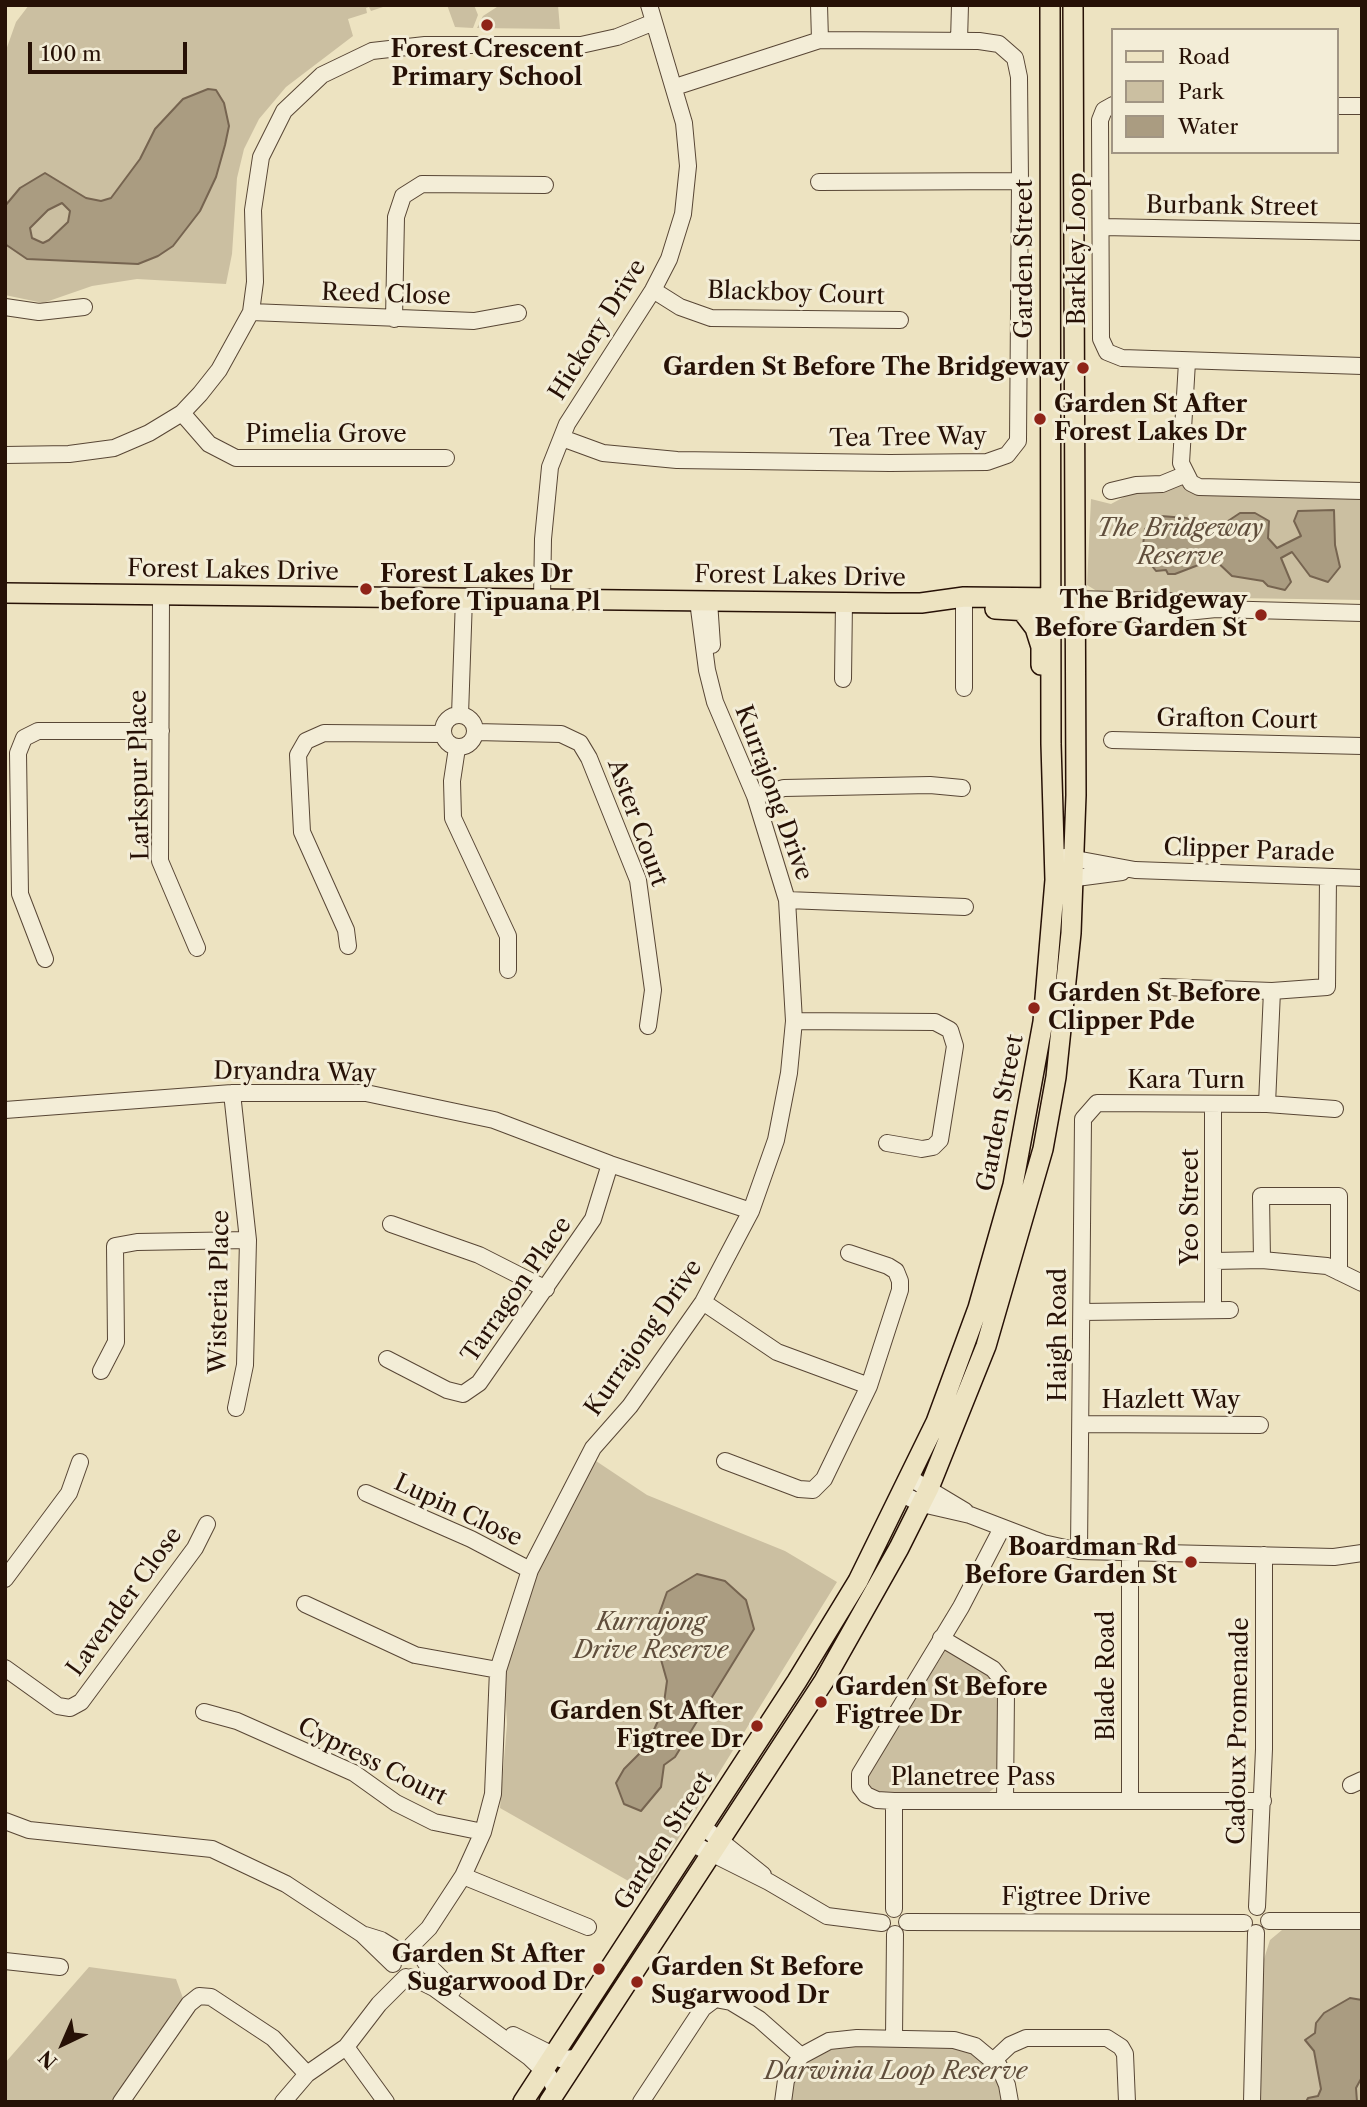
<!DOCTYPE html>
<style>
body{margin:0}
#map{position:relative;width:1367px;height:2107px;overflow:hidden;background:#ede3c1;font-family:"Libre Caslon Text",serif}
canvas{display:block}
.frame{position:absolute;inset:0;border:7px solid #271106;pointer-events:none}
.legend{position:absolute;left:1111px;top:28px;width:228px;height:126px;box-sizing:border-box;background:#f3edd7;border:2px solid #a19583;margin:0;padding:9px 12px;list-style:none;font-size:21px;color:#271106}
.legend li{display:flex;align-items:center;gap:14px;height:35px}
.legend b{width:35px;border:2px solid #a19583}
.north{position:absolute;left:28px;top:2009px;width:70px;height:70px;-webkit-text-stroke:5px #f3edd7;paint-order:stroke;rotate:224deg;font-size:19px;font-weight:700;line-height:28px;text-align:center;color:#271106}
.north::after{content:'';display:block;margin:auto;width:24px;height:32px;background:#271106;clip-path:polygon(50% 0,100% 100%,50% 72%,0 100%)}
.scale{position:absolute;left:28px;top:42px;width:159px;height:32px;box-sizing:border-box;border:4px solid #271106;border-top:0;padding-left:9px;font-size:21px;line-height:24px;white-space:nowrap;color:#271106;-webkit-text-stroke:5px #f3edd7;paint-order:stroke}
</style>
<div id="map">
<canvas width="1367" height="2107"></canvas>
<div class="frame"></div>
<ul class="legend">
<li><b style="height:9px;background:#ede3c1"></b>Road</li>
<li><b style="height:19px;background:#cbbfa1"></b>Park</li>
<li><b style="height:19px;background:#aa9c81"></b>Water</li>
</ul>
<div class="north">N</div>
<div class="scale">100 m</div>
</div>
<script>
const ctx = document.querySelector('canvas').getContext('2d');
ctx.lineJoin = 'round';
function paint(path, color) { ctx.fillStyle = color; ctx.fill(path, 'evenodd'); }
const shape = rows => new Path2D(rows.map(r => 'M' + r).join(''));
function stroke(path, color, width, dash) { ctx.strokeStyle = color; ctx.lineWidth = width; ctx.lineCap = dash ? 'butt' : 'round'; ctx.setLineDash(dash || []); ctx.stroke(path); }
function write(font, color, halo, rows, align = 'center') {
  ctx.font = font + ' "Libre Caslon Text",serif'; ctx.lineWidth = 6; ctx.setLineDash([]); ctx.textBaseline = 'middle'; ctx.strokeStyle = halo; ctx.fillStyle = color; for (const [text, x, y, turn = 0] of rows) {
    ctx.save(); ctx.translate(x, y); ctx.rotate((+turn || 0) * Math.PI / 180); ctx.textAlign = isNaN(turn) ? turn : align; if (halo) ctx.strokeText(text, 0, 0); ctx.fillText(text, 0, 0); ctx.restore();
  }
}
paint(shape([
 [29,5,389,5,371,11,369,7,366,8,367,13,348,19,353,36,286,87,259,119,244,149,237,178,232,254,226,284,137,279,92,286,43,303,5,295,5,53,16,22],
 [447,5,474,5,478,15,473,28,455,27],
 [500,5,558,5,560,29,477,28,483,16],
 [1184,484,1362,496,1362,600,1105,596,1087,585,1091,499,1111,504,1135,491,1170,489],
 [593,1459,647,1495,785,1551,837,1582,646,1891,500,1808,507,1724,504,1671,534,1575],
 [945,1651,949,1651,990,1676,997,1685,997,1786,988,1793,882,1796,874,1792,866,1778],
 [1362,1926,1362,2102,1258,2102,1261,1959,1264,1959,1270,1940,1282,1930],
 [89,1967,176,1979,184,2001,112,2102,5,2102,5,2063],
 [835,2044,970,2048,996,2071,1005,2102,787,2102,800,2066]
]), '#cbbfa1');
const water = shape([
 [208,89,216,90,224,103,229,126,225,145,216,177,200,211,173,246,158,256,138,264,27,259,5,244,5,206,20,188,45,173,86,198,101,201,111,198,140,159,155,129,183,99,208,89],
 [62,203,70,211,68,222,49,240,43,243,32,238,30,228,48,210,62,203],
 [1334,510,1335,545,1340,567,1328,582,1310,576,1292,552,1281,558,1291,582,1285,590,1268,586,1263,581,1232,576,1214,559,1175,574,1168,574,1166,570,1156,571,1142,553,1145,529,1161,516,1186,518,1216,529,1240,513,1255,513,1269,521,1268,538,1277,548,1301,536,1294,521,1298,511,1334,510],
 [697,1574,725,1581,746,1600,754,1629,675,1757,664,1765,661,1787,641,1811,624,1804,616,1783,624,1769,646,1747,663,1710,667,1681,653,1631,667,1592,697,1574],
 [1350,1998,1362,2000,1362,2077,1356,2088,1357,2102,1306,2102,1308,2098,1318,2096,1321,2089,1314,2051,1305,2040,1315,2033,1316,2023,1324,2013,1350,1998]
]);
paint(water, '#aa9c81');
stroke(water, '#766450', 2);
const minor = shape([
 [819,5,820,40],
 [959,41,960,5],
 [1113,105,1104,110,1100,120,1101,339,1107,352,1122,358,1362,366],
 [1337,106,1362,106],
 [819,182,1020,181],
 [1102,227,1362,232],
 [653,290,680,307,711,318,900,320],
 [5,307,39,312,84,307],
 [251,312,474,321,518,313],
 [394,319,396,217,403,196,422,184,545,185],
 [1187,362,1181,463,1191,483,1199,487,1362,491],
 [182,413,209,444,236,458,446,458],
 [562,438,603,453,677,460,890,463,987,462,1007,455,1018,441,1020,181,1019,77,1015,58,999,44,979,41,820,40,675,87],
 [5,455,69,454,114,448,149,433,182,413,200,394,219,370,251,312,255,282,253,210,261,157,284,111,322,75,372,51,425,45,581,45,617,37,654,22],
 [1111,491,1136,485,1162,484,1184,475],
 [161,595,160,861,197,948],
 [542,599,543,539,550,467,567,424,653,290,669,259,683,214,688,166,684,123,649,5],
 [1075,599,1202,602],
 [709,601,712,645],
 [1075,613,1167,614,1216,609,1362,613],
 [843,679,844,602],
 [964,688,964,597],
 '443 731a16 16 0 1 1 32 0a16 16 0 1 1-32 0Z',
 [460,715,464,598],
 [476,732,561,734,580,743,589,758,638,880,653,990,648,1026],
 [1112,740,1362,746],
 [457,748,452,781,453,818,508,936,508,970],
 [755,796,784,788,930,785,962,788],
 [1065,857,1135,870,1362,878],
 [1061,880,1122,872],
 [787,900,965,907],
 [348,946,346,930,302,832,298,755,306,741,324,733,443,734],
 [45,959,20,894,18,753,24,738,38,731,161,731],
 [1163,987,1272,991,1327,987,1328,877],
 [794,1021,935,1022,950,1030,955,1046,940,1140,933,1147,922,1149,887,1143],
 [232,1093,248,1240,245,1365,236,1408],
 [1213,1104,1213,1310],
 [1267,1104,1272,991],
 [5,1110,232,1093,366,1093,494,1120,610,1164,751,1211],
 [391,1224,479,1255,546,1289],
 [1262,1260,1261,1196,1339,1196,1339,1272],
 [1215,1261,1262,1260,1327,1266,1362,1283],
 [703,1302,777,1352,869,1386,900,1290,900,1281,896,1271,888,1266,849,1253],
 [1082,1312,1230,1310],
 [387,1359,447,1390,463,1394,479,1383,593,1219,610,1164],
 [101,1371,116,1342,115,1246,137,1242,248,1240],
 [1081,1424,1260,1425],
 [725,1461,799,1489,813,1490,824,1479,869,1386],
 [910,1478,965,1511],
 [366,1493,471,1539,530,1570],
 [902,1494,922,1504,970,1515,1043,1543,1079,1551,1334,1557,1362,1553],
 [1002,1528,961,1607,860,1774,860,1787,866,1795,877,1800,894,1801,1263,1801],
 [1079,1551,1083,1119,1097,1103,1267,1104,1335,1109],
 [1130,1553,1130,1800],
 [5,1579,69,1493,80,1462],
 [305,1604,415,1655,498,1670],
 [941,1638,993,1669,1003,1681,1006,1692,1005,1801],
 [5,1668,58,1706,70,1708,81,1702,195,1548,207,1524],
 [204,1712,237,1721,354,1773,396,1803,434,1822,483,1832],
 [1351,1785,1362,1780],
 [5,1821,29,1830,212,1849,286,1884,362,1934,393,1964],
 [702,1826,763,1875],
 [691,1843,769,1882,827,1916,882,1923],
 [463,1876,588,1927],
 [1257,1907,1264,1749,1264,1555],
 [894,1909,894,1801],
 [1269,1921,1362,1921],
 [907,1922,1244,1923],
 [365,1935,381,1940,397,1950],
 [412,1945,429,1928,463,1876,483,1832,493,1794,498,1670,530,1570,593,1448,630,1406,703,1302,751,1211,776,1140,789,1073,794,1021,787,900,755,796,715,702,707,670,698,601],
 [5,1961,60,1967],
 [425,1962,453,1990],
 [412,1977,434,1988,529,2057,549,2076,556,2091],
 [513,2035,561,2059,577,2058],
 [894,2038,895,1934],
 [346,2047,386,2102],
 [994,2060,1010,2045,1026,2038,1107,2038,1121,2047,1125,2054,1127,2102],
 [121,2102,189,2004,199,1996,211,1997,273,2038,307,2074],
 [283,2102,307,2074,346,2047,379,2004,406,1977],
 [641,2102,703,2008,715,1999,731,2002,759,2019,801,2056],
 [783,2102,786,2080,801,2056,829,2041,857,2038,954,2040,975,2046,999,2066,1007,2085,1010,2102],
 [1252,2102,1256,1933]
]);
const major = shape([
 [5,593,888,603,921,603,964,597,1064,598],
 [995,609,1063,613],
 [1022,611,1035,628,1041,647,1041,665],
 [523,2102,797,1681,858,1581,936,1422,978,1308,1013,1185,1043,1022,1055,880,1051,744,1050,5],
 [549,2102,824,1681,899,1548,929,1488,986,1346,1043,1149,1056,1077,1071,933,1076,795,1073,5]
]);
stroke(minor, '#584635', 18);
stroke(major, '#271106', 22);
stroke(minor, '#f3edd7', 16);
stroke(major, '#ede3c1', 19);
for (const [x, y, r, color] of [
 [487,25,7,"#8f2418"],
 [1083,368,7,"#8f2418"],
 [1040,419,7,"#8f2418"],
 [366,589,7,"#8f2418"],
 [1261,615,7,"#8f2418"],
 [1034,1008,7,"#8f2418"],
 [1191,1562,7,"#8f2418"],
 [821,1702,7,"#8f2418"],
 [757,1726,7,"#8f2418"],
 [599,1969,7,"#8f2418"],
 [637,1982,7,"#8f2418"]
]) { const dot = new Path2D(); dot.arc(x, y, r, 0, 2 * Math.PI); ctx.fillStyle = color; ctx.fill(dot); stroke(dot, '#f3edd7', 2.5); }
write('bold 24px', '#271106', '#f3edd7', [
 ["Forest Crescent",487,50,"center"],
 ["Primary School",487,78,"center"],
 ["Garden St Before The Bridgeway",1069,368],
 ["Garden St After",1054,405,"left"],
 ["Forest Lakes Dr",1054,433,"left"],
 ["Forest Lakes Dr",380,575,"left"],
 ["before Tipuana Pl",380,603,"left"],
 ["The Bridgeway",1247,601],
 ["Before Garden St",1247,629],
 ["Garden St Before",1048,994,"left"],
 ["Clipper Pde",1048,1022,"left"],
 ["Boardman Rd",1177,1548],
 ["Before Garden St",1177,1576],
 ["Garden St Before",835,1688,"left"],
 ["Figtree Dr",835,1716,"left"],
 ["Garden St After",743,1712],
 ["Figtree Dr",743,1740],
 ["Garden St After",585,1955],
 ["Sugarwood Dr",585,1983],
 ["Garden St Before",651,1968,"left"],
 ["Sugarwood Dr",651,1996,"left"]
], 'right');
write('24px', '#271106', '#f3edd7', [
 ["Burbank Street",1232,207,1],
 ["Barkley Loop",1078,249,-90],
 ["Garden Street",1025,259,-90],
 ["Blackboy Court",796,294,2],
 ["Reed Close",386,295,2],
 ["Hickory Drive",598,330,-58],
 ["Pimelia Grove",326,435],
 ["Tea Tree Way",908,438,-1],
 ["Forest Lakes Drive",233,571,1],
 ["Forest Lakes Drive",800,577,1],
 ["Grafton Court",1237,720,1],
 ["Larkspur Place",140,775,-91],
 ["Kurrajong Drive",773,793,70],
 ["Aster Court",637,823,70],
 ["Clipper Parade",1249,851,2],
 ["Dryandra Way",295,1073,1],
 ["Kara Turn",1186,1081],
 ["Garden Street",1001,1113,-79],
 ["Yeo Street",1191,1207,-90],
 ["Tarragon Place",517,1290,-55],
 ["Wisteria Place",220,1292,-89],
 ["Haigh Road",1059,1335,-90],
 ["Kurrajong Drive",644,1338,-55],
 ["Hazlett Way",1171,1401],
 ["Lupin Close",458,1511,25],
 ["Lavender Close",125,1602,-54],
 ["Blade Road",1107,1676,-90],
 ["Cadoux Promenade",1239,1731,-89],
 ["Cypress Court",372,1762,27],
 ["Planetree Pass",973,1778],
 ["Garden Street",664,1841,-57],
 ["Figtree Drive",1076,1898]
]);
write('italic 24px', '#604e3c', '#f3edd7', [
 ["The Bridgeway",1180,529],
 ["Reserve",1180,557],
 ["Kurrajong",651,1623],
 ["Drive Reserve",651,1651],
 ["Darwinia Loop Reserve",896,2072]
]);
</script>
